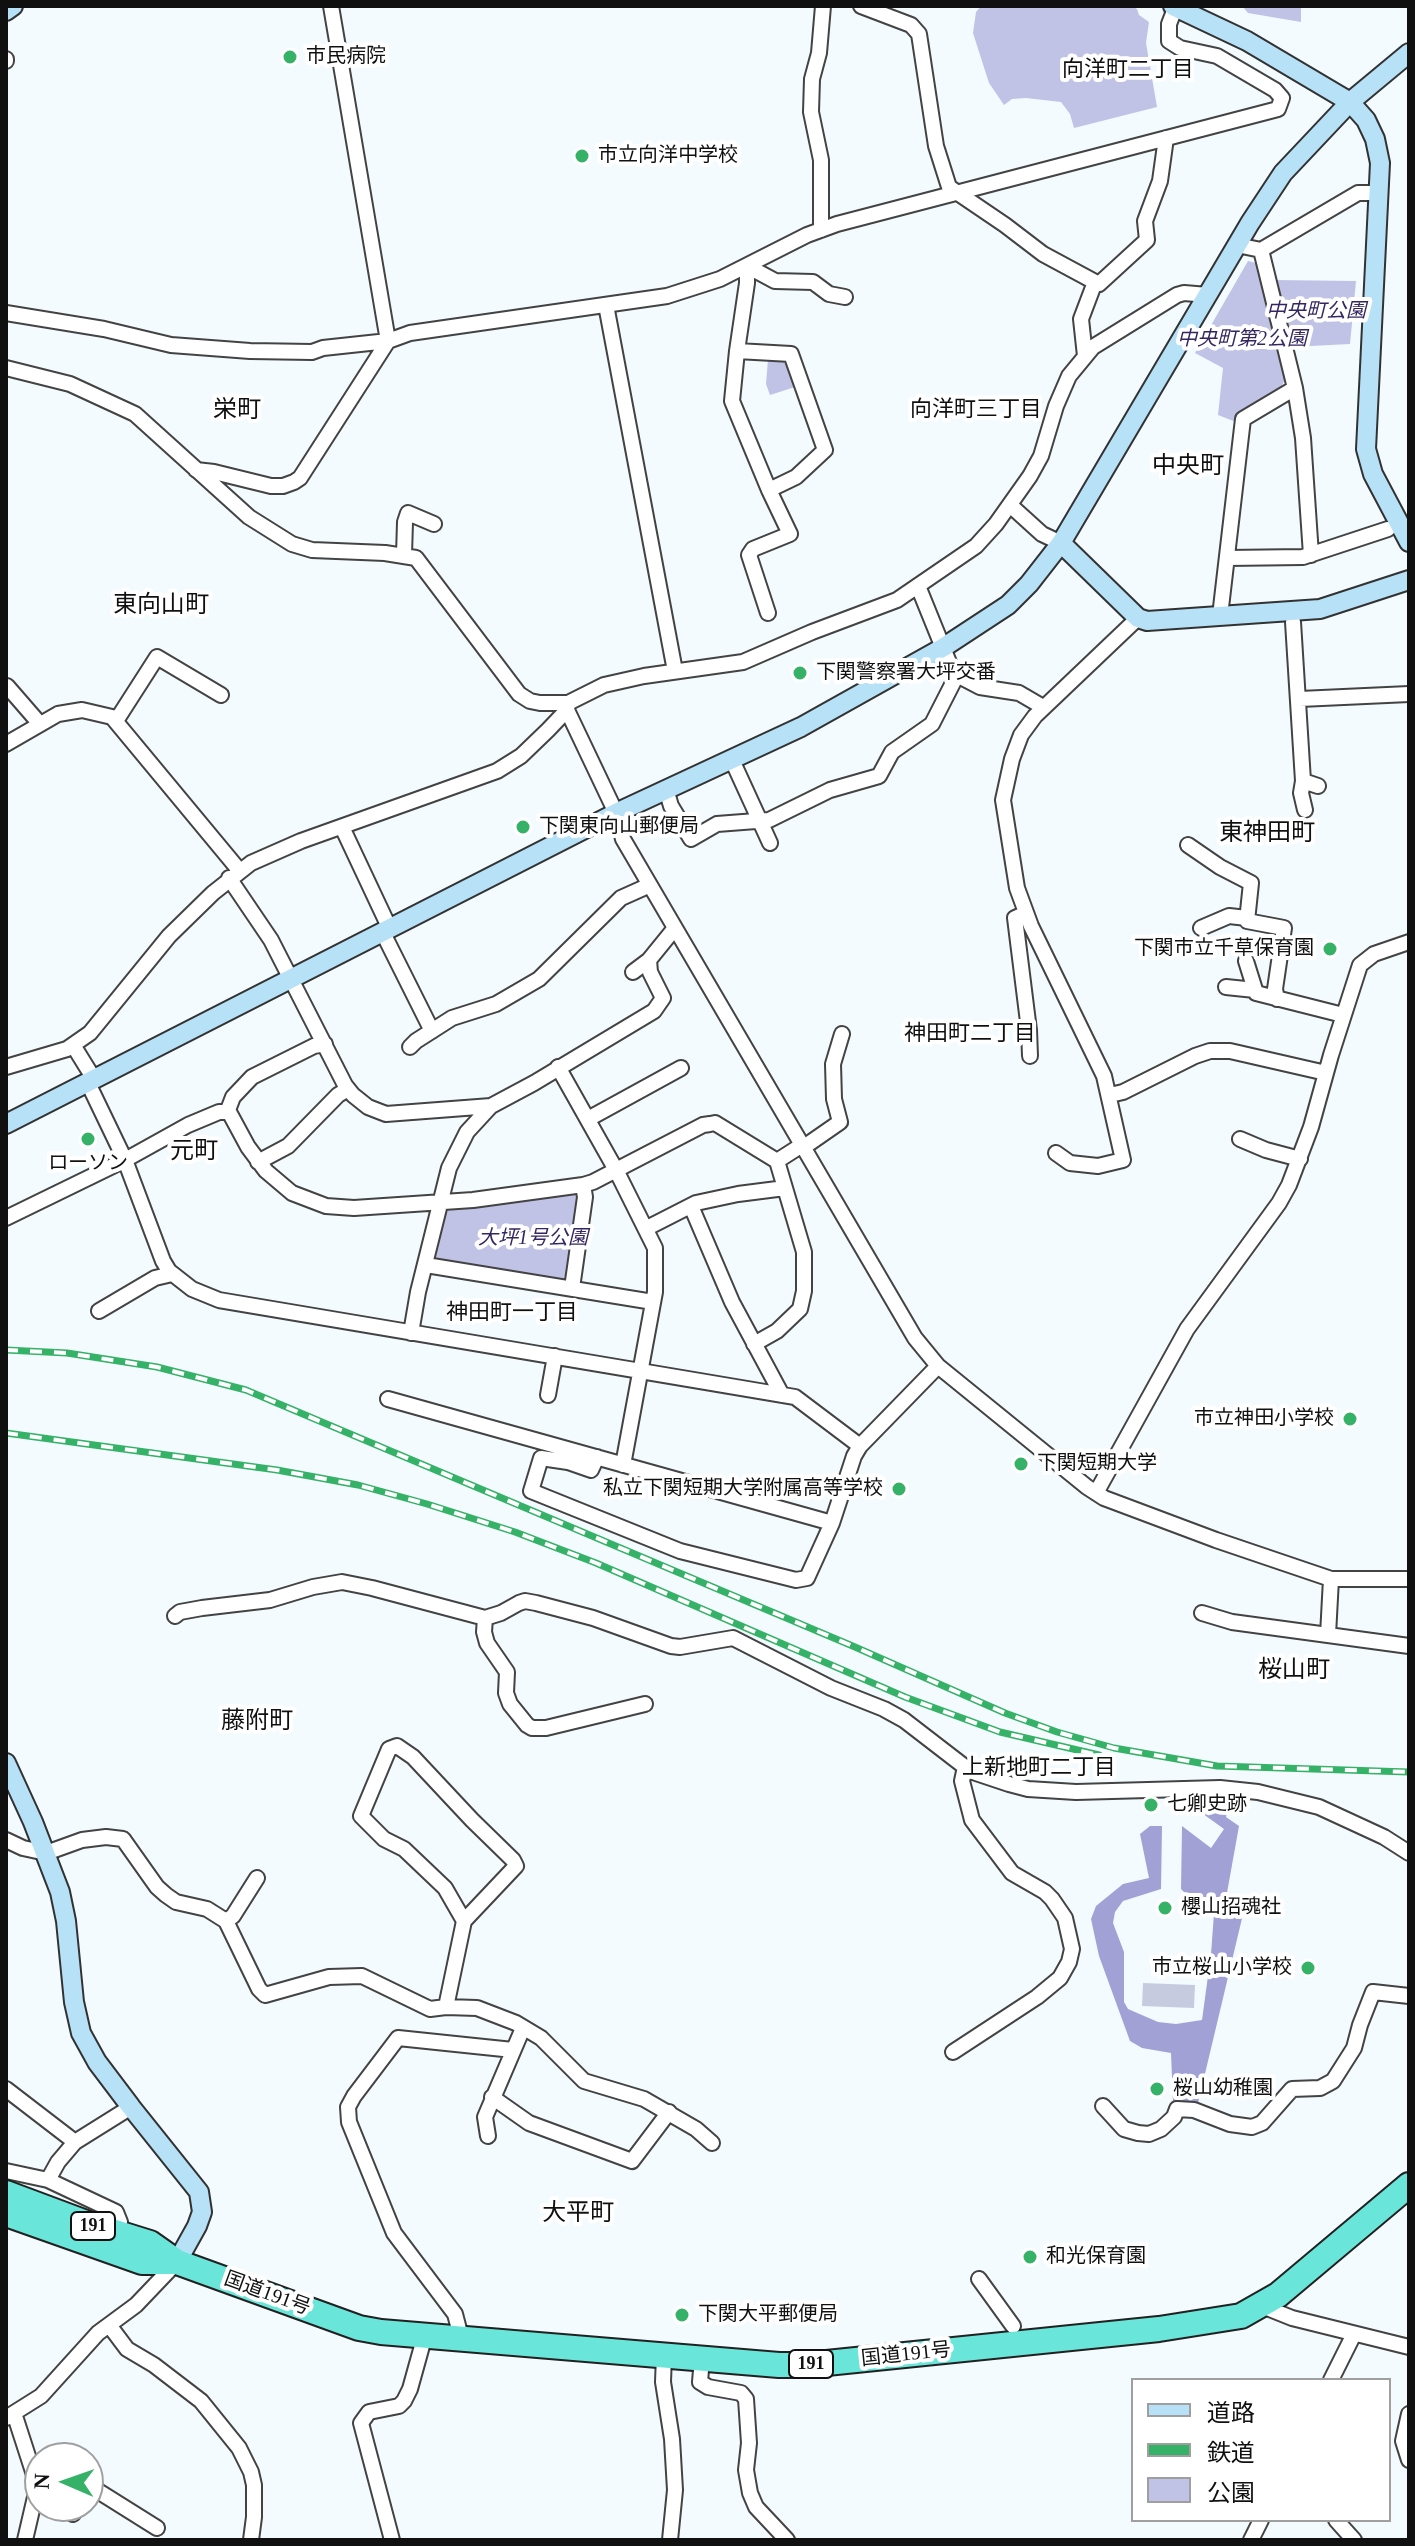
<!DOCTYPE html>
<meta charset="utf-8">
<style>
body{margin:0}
#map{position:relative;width:1415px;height:2546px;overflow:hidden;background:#f4fbfe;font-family:"Times New Roman","Noto Sans JP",serif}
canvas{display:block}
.frame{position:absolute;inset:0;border:8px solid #101010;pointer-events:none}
.legend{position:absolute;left:1131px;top:2378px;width:260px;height:144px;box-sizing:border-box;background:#fff;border:2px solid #9f9f9f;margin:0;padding:10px 14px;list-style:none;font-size:24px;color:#101010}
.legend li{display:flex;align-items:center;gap:16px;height:40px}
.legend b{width:40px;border:2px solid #9f9f9f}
.north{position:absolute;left:24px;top:2442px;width:80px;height:80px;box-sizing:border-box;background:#fff;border:2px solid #9f9f9f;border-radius:50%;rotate:272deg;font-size:22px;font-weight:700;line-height:32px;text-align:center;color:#101010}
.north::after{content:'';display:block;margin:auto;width:28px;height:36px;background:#35b267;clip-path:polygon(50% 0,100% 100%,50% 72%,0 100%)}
</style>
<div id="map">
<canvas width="1415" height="2546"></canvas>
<div class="frame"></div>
<ul class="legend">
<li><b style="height:10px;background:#b6e1f7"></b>道路</li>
<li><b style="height:10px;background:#35b267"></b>鉄道</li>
<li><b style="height:22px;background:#c0c3e6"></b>公園</li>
</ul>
<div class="north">N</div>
</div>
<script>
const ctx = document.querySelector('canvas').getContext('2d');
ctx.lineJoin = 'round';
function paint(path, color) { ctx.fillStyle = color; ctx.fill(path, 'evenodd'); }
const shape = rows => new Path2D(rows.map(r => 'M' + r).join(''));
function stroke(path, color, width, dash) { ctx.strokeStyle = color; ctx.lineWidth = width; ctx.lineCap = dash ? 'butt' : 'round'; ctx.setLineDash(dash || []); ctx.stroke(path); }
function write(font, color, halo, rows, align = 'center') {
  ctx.font = font + ' "Times New Roman","Noto Sans JP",serif'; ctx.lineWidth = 8; ctx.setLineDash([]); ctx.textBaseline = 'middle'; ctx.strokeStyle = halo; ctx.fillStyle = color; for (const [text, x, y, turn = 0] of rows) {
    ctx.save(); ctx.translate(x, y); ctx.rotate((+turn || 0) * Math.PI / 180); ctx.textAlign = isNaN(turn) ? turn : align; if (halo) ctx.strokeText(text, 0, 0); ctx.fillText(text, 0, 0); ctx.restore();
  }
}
paint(shape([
 [981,6,1132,6,1137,9,1139,15,1149,22,1146,43,1157,107,1074,128,1070,114,1061,102,1026,98,1012,99,1004,105,989,83,973,33,976,12],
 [1242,6,1301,6,1301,22,1248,13],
 [1248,261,1256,263,1286,377,1280,390,1236,414,1236,422,1218,415,1223,368,1195,353],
 [1274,280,1356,281,1350,344,1291,347],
 [768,359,782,360,788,367,795,387,770,395,766,384],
 [577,1191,581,1196,570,1278,564,1284,435,1262,433,1256,443,1215,451,1206]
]), '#c0c3e6');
paint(shape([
 [1210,1800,1230,1800,1226,1817,1239,1826,1225,1904,1244,1910,1198,2103,1173,2102,1171,2053,1142,2048,1130,2041,1099,1956,1091,1919,1096,1906,1123,1884,1149,1878,1140,1834,1150,1826,1162,1826,1161,1889,1123,1901,1115,1912,1113,1923,1124,1952,1124,2002,1128,2009,1158,2022,1176,2024,1202,2020,1211,1954,1215,1900,1186,1894,1181,1889,1182,1826,1211,1848,1224,1829,1199,1811,1199,1804]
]), '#a1a1d5');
paint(shape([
 [1143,1983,1195,1985,1194,2008,1142,2006]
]), '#c6cbdf');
const street = shape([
 [861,6,911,25,919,34,936,146,949,187,1005,225,1043,254,1095,282,1099,284,1147,240,1145,221,1160,181,1166,138],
 [6,59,6,61],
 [821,230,821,160,811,112,812,79,819,53,823,6],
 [1237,245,1261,250,1358,193,1378,193],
 [1261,250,1295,388,1303,438,1311,555],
 [747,266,775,281,813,282,829,294,845,297],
 [606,305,675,671],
 [6,313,104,329,171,345,250,351,312,352,323,348,388,341,410,333,667,296,720,279,807,235,837,224,1278,109,1282,98,1275,90,1217,56,1180,48,1169,41,1169,24,1176,6],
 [737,351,791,354,825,450,796,477,769,490,732,401,737,351,747,283,747,266],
 [1085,356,1081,319,1095,282],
 [6,368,70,384,135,414,249,517,292,544,312,550,385,553,416,558,519,694,530,701,540,703,568,703],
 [196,470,214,472,271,486,283,486,294,482,300,478,388,341,331,6],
 [1010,505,1042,534,1061,543],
 [404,555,405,522,408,513,434,524],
 [1227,558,1303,557,1388,529],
 [918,586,950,665,957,675,980,687,1019,693,1043,707],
 [768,613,749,555,753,549,790,534,769,490],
 [1220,616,1243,419,1295,388],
 [1293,622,1303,781,1318,786],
 [7,686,40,724],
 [1300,699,1409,694],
 [567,710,616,813,623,839,915,1338,938,1366,1087,1487,1104,1498,1216,1540,1331,1579,1409,1579],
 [116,721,157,657,221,695],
 [6,744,58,714,82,710,112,717,239,870],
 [732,760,770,843],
 [1303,781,1301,793,1305,810],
 [666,789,671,806,691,839,717,824,769,820,830,790,879,776,892,752,932,724,957,675],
 [342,827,389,927],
 [1188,845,1220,867,1251,883,1247,921,1284,928,1275,989,1277,999],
 [229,878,271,940,345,1085,353,1095,368,1107,386,1114,491,1106],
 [1026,913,1015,918,1029,1030,1030,1056],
 [1201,928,1229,916,1247,918],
 [382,931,432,1031],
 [1246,961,1256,993,1343,1015],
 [633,972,649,960,675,928],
 [1226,987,1255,990],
 [325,1044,314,1046,252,1077,233,1097,228,1110,248,1147,266,1171,292,1193,326,1206,354,1208,473,1200,583,1185,593,1182,703,1125,710,1124,715,1123,777,1161,802,1145],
 [73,1045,94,1079],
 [410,1047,416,1041,452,1018,496,1004,539,979,621,898,650,885],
 [6,1067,67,1049,90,1033,169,936,213,893,251,863,301,841,497,771,521,756,548,730,567,710,568,703,604,685,644,676,743,662,812,632,897,600,976,546,996,524,1030,476,1041,456,1056,406,1069,376,1093,347,1177,295,1184,293,1208,295],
 [558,1067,616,1170,655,1248,655,1292,623,1465],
 [88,1083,125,1160,163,1261,169,1271,192,1289,219,1300,795,1397,860,1446],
 [1110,1095,1123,1092,1195,1056,1210,1051,1230,1051,1326,1073],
 [588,1119,681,1068],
 [1240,1139,1266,1150,1300,1159],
 [804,1147,840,1122,834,1099,833,1064,842,1034],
 [1056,1153,1070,1163,1098,1166,1123,1160,1104,1076,1031,926,1017,888,1003,800,1012,759,1021,735,1035,716,1138,618],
 [258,1162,288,1146,338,1095,348,1089],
 [691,1206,732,1302,782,1395],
 [6,1218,125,1160,188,1125,219,1112,229,1112],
 [647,1228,696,1203,738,1194,785,1188],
 [426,1265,653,1302],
 [572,1288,585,1197,583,1185],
 [99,1311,155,1278,172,1274],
 [411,1333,418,1292,449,1168,467,1132,491,1106,534,1083,654,1011,663,998,650,972,649,960],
 [754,1344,777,1331,800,1309,804,1291,804,1252,777,1161],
 [548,1395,555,1356],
 [388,1399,832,1523],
 [597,1457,591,1470,568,1462,541,1458,531,1491,680,1551,796,1580,807,1578,832,1523,854,1456,860,1446,938,1366],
 [1096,1493,1187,1329,1279,1203,1289,1185,1311,1127,1331,1055,1360,965,1374,954,1409,942],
 [1202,1613,1232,1622,1409,1646],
 [175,1616,180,1612,202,1608,270,1600,313,1587,342,1582,372,1588,485,1618,501,1613,519,1603,525,1601,536,1603,593,1618,671,1646,680,1647,733,1638,831,1688,884,1709,904,1720,965,1767,976,1773,1009,1784,1028,1789,1076,1792,1220,1788,1258,1792,1319,1807,1384,1837,1409,1853],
 [485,1618,484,1632,487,1643,507,1672,506,1693,510,1704,527,1725,532,1728,546,1728,645,1704],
 [1328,1635,1331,1579],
 [6,1840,23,1848,46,1853,82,1840,106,1837,123,1839,157,1887,166,1895,176,1902,207,1909,226,1921,259,1989,265,1995,329,1977,362,1976,430,2009,446,2007,477,2008,516,2023,541,2038,584,2081,644,2099,696,2129,712,2143],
 [226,1921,233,1916,257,1878],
 [446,2007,464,1921,516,1866,513,1860,472,1820,413,1757,397,1746,389,1749,361,1816,384,1839,404,1849,445,1888,464,1921],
 [953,2052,1037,1997,1060,1978,1069,1962,1072,1949,1065,1918,1052,1899,1045,1892,1012,1873,972,1820,962,1781,965,1767],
 [6,2089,75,2142],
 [492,2097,529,2123,632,2161,669,2112],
 [1103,2106,1124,2129,1138,2133,1149,2134,1161,2129,1174,2117,1177,2109,1194,2110,1230,2124,1252,2127,1262,2123,1292,2089,1320,2088,1333,2081,1354,2048,1360,2025,1373,1992,1409,1996],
 [488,2136,485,2117,523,2028],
 [6,2171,48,2180,116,2212,120,2222],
 [48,2180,58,2162,75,2142,131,2107],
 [979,2279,1013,2326],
 [1262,2306,1292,2318,1409,2347],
 [109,2325,127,2349,154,2365,201,2401,239,2448,251,2472,254,2485,254,2517,251,2540],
 [461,2337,455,2314,394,2233,349,2122,348,2107,354,2096,398,2038,513,2050],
 [664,2355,663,2382,672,2439,675,2490,670,2540],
 [702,2358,700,2382,708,2387,741,2393,746,2399,749,2443,746,2470,750,2493,756,2507,787,2540],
 [1331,2380,1354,2334],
 [14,2413,36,2481,35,2497,25,2540],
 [1409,2414,1403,2441,1409,2460],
 [6,2418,41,2396,98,2333,136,2305,177,2262],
 [88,2490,90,2486,157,2528],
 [73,2514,78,2506],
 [1336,2520,1354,2540],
 [392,2540,361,2423,369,2412,399,2406,404,2401,410,2389,425,2335],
 [1251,2540,1261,2520]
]);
const secondary = shape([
 [1173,6,1247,41,1350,102,1366,120,1375,139,1380,163,1366,449,1373,474,1409,542],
 [6,11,13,6],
 [1061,543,1138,618,1147,621,1320,609,1409,580],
 [6,1124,616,813,801,727,944,647,1008,605,1029,584,1061,543,1250,223,1283,173,1350,102,1409,53],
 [6,1763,33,1822,60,1892,66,1921,74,2002,81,2033,97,2062,131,2107,199,2192,202,2212,197,2226,177,2262]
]);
const highway = shape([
 [6,2193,89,2224,150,2243,177,2262,359,2328,381,2332,779,2365,807,2365,1159,2329,1241,2316,1278,2295,1409,2185],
 [6,2214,142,2262,177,2262]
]);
stroke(street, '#434343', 18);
stroke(secondary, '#323232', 22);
stroke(highway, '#212121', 28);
stroke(street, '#fff', 14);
stroke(secondary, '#b6e1f7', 18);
stroke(highway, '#6ae5d9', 24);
const rail = shape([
 [6,1350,67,1353,157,1367,246,1390,855,1647,1005,1713,1057,1732,1114,1748,1217,1766,1409,1772],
 [6,1433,277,1470,358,1485,427,1504,515,1532,596,1563,905,1697,1000,1732,1099,1755]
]);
stroke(rail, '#35b267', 7);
stroke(rail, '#fff', 4, [12]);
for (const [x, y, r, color] of [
 [290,57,8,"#35b267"],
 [582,156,8,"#35b267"],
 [800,673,8,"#35b267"],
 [523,827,8,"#35b267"],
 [1330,949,8,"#35b267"],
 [88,1139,8,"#35b267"],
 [1350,1419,8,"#35b267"],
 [1021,1464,8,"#35b267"],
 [899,1489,8,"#35b267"],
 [1151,1805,8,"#35b267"],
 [1165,1908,8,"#35b267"],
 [1308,1968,8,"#35b267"],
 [1157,2089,8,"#35b267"],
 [1030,2257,8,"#35b267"],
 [682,2315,8,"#35b267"]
]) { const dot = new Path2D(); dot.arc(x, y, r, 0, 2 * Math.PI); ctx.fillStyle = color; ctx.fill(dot); stroke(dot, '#fff', 3); }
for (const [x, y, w] of [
 [93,2226,44],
 [811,2364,44]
]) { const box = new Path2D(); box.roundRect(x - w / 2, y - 14, w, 28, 6); ctx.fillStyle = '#fff'; ctx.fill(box); stroke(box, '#101010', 2); }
write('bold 18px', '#101010', null, [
 ["191",93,2226],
 ["191",811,2364]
]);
write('20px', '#101010', '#fff', [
 ["市民病院",306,57],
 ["市立向洋中学校",598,156],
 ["下関警察署大坪交番",816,673],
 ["下関東向山郵便局",539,827],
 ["下関市立千草保育園",1314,949,"right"],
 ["ローソン",88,1164,"center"],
 ["市立神田小学校",1334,1419,"right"],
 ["下関短期大学",1037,1464],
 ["私立下関短期大学附属高等学校",883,1489,"right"],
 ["七卿史跡",1167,1805],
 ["櫻山招魂社",1181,1908],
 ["市立桜山小学校",1292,1968,"right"],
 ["桜山幼稚園",1173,2089],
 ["和光保育園",1046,2257],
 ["下関大平郵便局",698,2315]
], 'left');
write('italic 20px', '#342662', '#fff', [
 ["中央町公園",1316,312],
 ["中央町第2公園",1242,340],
 ["大坪1号公園",533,1239]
]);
write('20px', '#101010', '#fff', [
 ["国道191号",267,2294,20],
 ["国道191号",906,2355,-6]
]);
write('22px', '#101010', '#fff', [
 ["向洋町二丁目",1128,70],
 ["向洋町三丁目",976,410],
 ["神田町二丁目",970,1034],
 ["神田町一丁目",512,1313],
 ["上新地町二丁目",1039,1768]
]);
write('24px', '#101010', '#fff', [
 ["栄町",237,411],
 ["中央町",1188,467],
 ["東向山町",161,606],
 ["東神田町",1267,834],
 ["元町",194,1152],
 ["桜山町",1294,1671],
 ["藤附町",257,1722],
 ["大平町",578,2214]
]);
</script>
